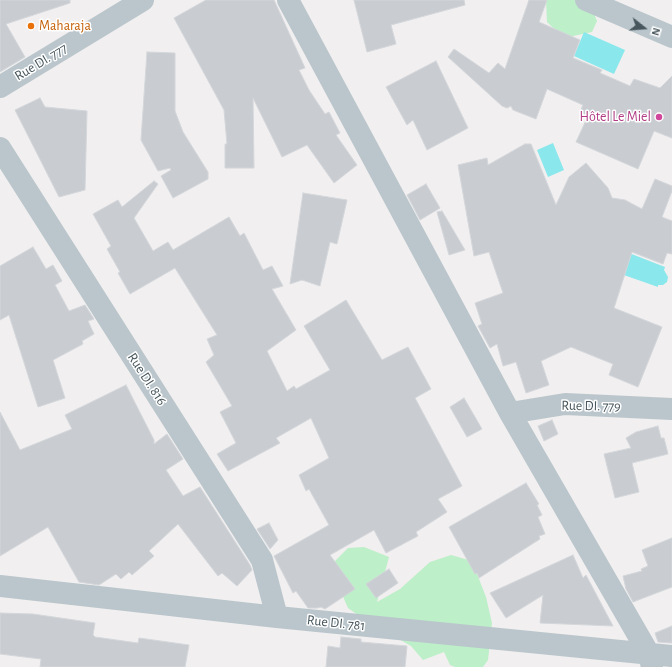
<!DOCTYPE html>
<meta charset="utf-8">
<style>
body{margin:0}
#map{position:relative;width:672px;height:667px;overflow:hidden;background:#f1efef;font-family:"Alegreya Sans",sans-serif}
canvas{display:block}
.north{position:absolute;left:624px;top:8px;width:40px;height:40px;-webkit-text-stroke:3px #fff;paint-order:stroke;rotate:107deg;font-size:11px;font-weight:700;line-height:16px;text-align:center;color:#47565c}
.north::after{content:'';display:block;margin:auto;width:14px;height:18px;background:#47565c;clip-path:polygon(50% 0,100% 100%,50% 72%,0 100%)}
</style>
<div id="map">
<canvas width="672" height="667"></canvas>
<div class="north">N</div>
</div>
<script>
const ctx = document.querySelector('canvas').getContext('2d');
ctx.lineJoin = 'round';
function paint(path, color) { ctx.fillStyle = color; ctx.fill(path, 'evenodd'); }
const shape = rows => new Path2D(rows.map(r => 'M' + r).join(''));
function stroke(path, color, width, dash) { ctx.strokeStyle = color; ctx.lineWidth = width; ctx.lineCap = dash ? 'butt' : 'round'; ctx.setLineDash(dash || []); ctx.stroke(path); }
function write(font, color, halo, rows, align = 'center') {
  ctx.font = font + ' "Alegreya Sans",sans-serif'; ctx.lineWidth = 3; ctx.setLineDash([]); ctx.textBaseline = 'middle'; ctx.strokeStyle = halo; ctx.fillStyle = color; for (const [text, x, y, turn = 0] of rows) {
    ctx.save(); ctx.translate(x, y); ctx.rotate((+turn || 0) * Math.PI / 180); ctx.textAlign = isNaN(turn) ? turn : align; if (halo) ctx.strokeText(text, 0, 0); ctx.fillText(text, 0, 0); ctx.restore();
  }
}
paint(shape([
 [546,0,588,0,597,21,592,32,564,38,547,22],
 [364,547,389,557,377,602,400,589,430,562,451,555,472,561,486,597,492,623,488,660,483,667,455,667,450,665,444,652,423,660,411,646,362,618,348,608,337,583,334,562,348,548]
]), '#bdefc8');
paint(shape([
 [584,32,625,50,614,74,574,56],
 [553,143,564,170,548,177,537,150],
 [629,253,665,267,664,270,668,277,667,282,663,285,658,285,658,287,621,274]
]), '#8ae8ec');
const building = shape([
 [0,0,70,0,70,3,6,24,25,57,0,72,0,0],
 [206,0,274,0,305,68,299,70,309,90,325,114,329,112,340,133,336,135,357,165,334,183,307,145,282,157,253,98,254,168,225,168,225,144,227,144,224,110,174,18,206,0],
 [354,0,464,0,465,5,391,25,396,44,367,52,354,0],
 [529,0,547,0,539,22,580,40,573,58,602,70,600,73,630,86,634,79,660,88,672,76,672,138,654,131,638,169,576,142,588,116,580,112,583,105,547,89,536,119,513,110,511,106,507,108,502,106,448,57,454,49,489,73,498,63,505,69,529,0],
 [147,52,175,53,175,111,183,132,208,172,208,179,173,198,161,176,171,170,170,168,158,171,141,140,147,52],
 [436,61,468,128,427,150,413,120,407,125,386,87,436,61],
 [40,98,45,107,87,111,85,190,59,197,15,110,40,98],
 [525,144,531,144,556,205,569,177,586,163,608,188,612,198,625,200,642,209,655,179,672,186,672,191,662,217,672,221,672,254,667,253,663,264,632,252,614,308,662,327,638,387,609,375,613,364,571,347,541,361,549,385,526,393,516,362,503,366,497,344,490,348,478,326,482,324,475,303,503,293,489,252,474,256,458,165,487,158,488,165,525,144],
 [154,181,158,184,134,218,153,251,168,242,173,250,229,217,240,236,244,233,263,270,272,266,283,286,272,289,296,330,267,351,287,391,294,386,296,389,330,370,304,326,346,300,382,360,408,347,431,389,415,398,462,486,438,499,447,512,416,532,418,536,386,553,374,530,330,555,355,589,325,609,321,607,317,608,308,608,296,591,293,593,274,556,329,525,309,489,306,491,299,475,329,458,311,418,276,438,280,443,228,471,217,454,236,443,220,412,232,406,206,362,214,355,207,339,217,335,175,268,130,294,118,273,120,272,107,249,111,246,93,214,118,200,122,207,154,181],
 [426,184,440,208,420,220,407,195,426,184],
 [303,193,347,200,337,244,330,242,320,286,302,280,290,284,303,193],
 [442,211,465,250,449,255,437,212,442,211],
 [33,247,46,269,53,265,62,281,55,285,69,311,85,305,94,319,88,321,94,334,82,341,83,344,53,360,65,398,38,407,9,315,0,320,0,266,33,247],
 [126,385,154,440,154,444,167,434,183,459,166,470,183,496,200,487,250,565,252,570,237,586,222,573,218,576,178,524,149,551,154,556,132,575,129,572,121,579,116,574,99,585,79,582,48,527,0,556,0,412,20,450,72,429,65,415,126,385],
 [464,398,482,429,467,437,450,407,464,398],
 [552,420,558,434,544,441,538,426,552,420],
 [658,426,661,438,664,438,668,454,632,463,639,492,615,498,604,454,631,448,626,438,636,432,658,426],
 [526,483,539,504,537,505,542,515,538,517,545,534,539,536,540,539,479,578,477,573,475,574,449,527,526,483],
 [269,523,278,540,270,549,257,529,269,523],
 [672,538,672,587,633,602,626,589,623,576,642,571,641,569,648,566,642,550,672,538],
 [573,555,583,578,586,575,613,626,540,623,543,595,506,618,490,593,573,555],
 [389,569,398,583,376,598,366,584,389,569],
 [0,613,33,614,95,623,93,635,95,637,138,643,139,638,189,645,185,667,40,667,41,659,0,654,0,613],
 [672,626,672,643,658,642,655,633,672,626],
 [341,637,361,639,361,642,407,646,405,667,326,667,328,646,340,648,341,637]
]);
paint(building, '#c9cdd1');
stroke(building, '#d3d6da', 1);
stroke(shape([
 [288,0,510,413,649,654,652,667],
 [586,0,672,37],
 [0,87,143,0],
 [0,148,262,560,277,617],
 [510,413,565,404,672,409],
 [0,586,277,617,672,656]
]), '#bac6cc', 22);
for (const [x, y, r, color] of [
 [31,26,4,"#e8710a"],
 [659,117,4,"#d1479c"]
]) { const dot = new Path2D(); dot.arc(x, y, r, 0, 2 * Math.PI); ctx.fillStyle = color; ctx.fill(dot); stroke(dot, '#fff', 1.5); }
write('14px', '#c56008', '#fff', [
 ["Maharaja",39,26]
], 'left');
write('14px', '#47565c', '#fff', [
 ["Rue DI. 777",41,62,-31],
 ["Rue DI. 816",147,379,57],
 ["Rue DI. 779",591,406,1],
 ["Rue DI. 781",336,623,6]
]);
write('14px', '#b23c85', '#fff', [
 ["Hôtel Le Miel",651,117]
], 'right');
</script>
